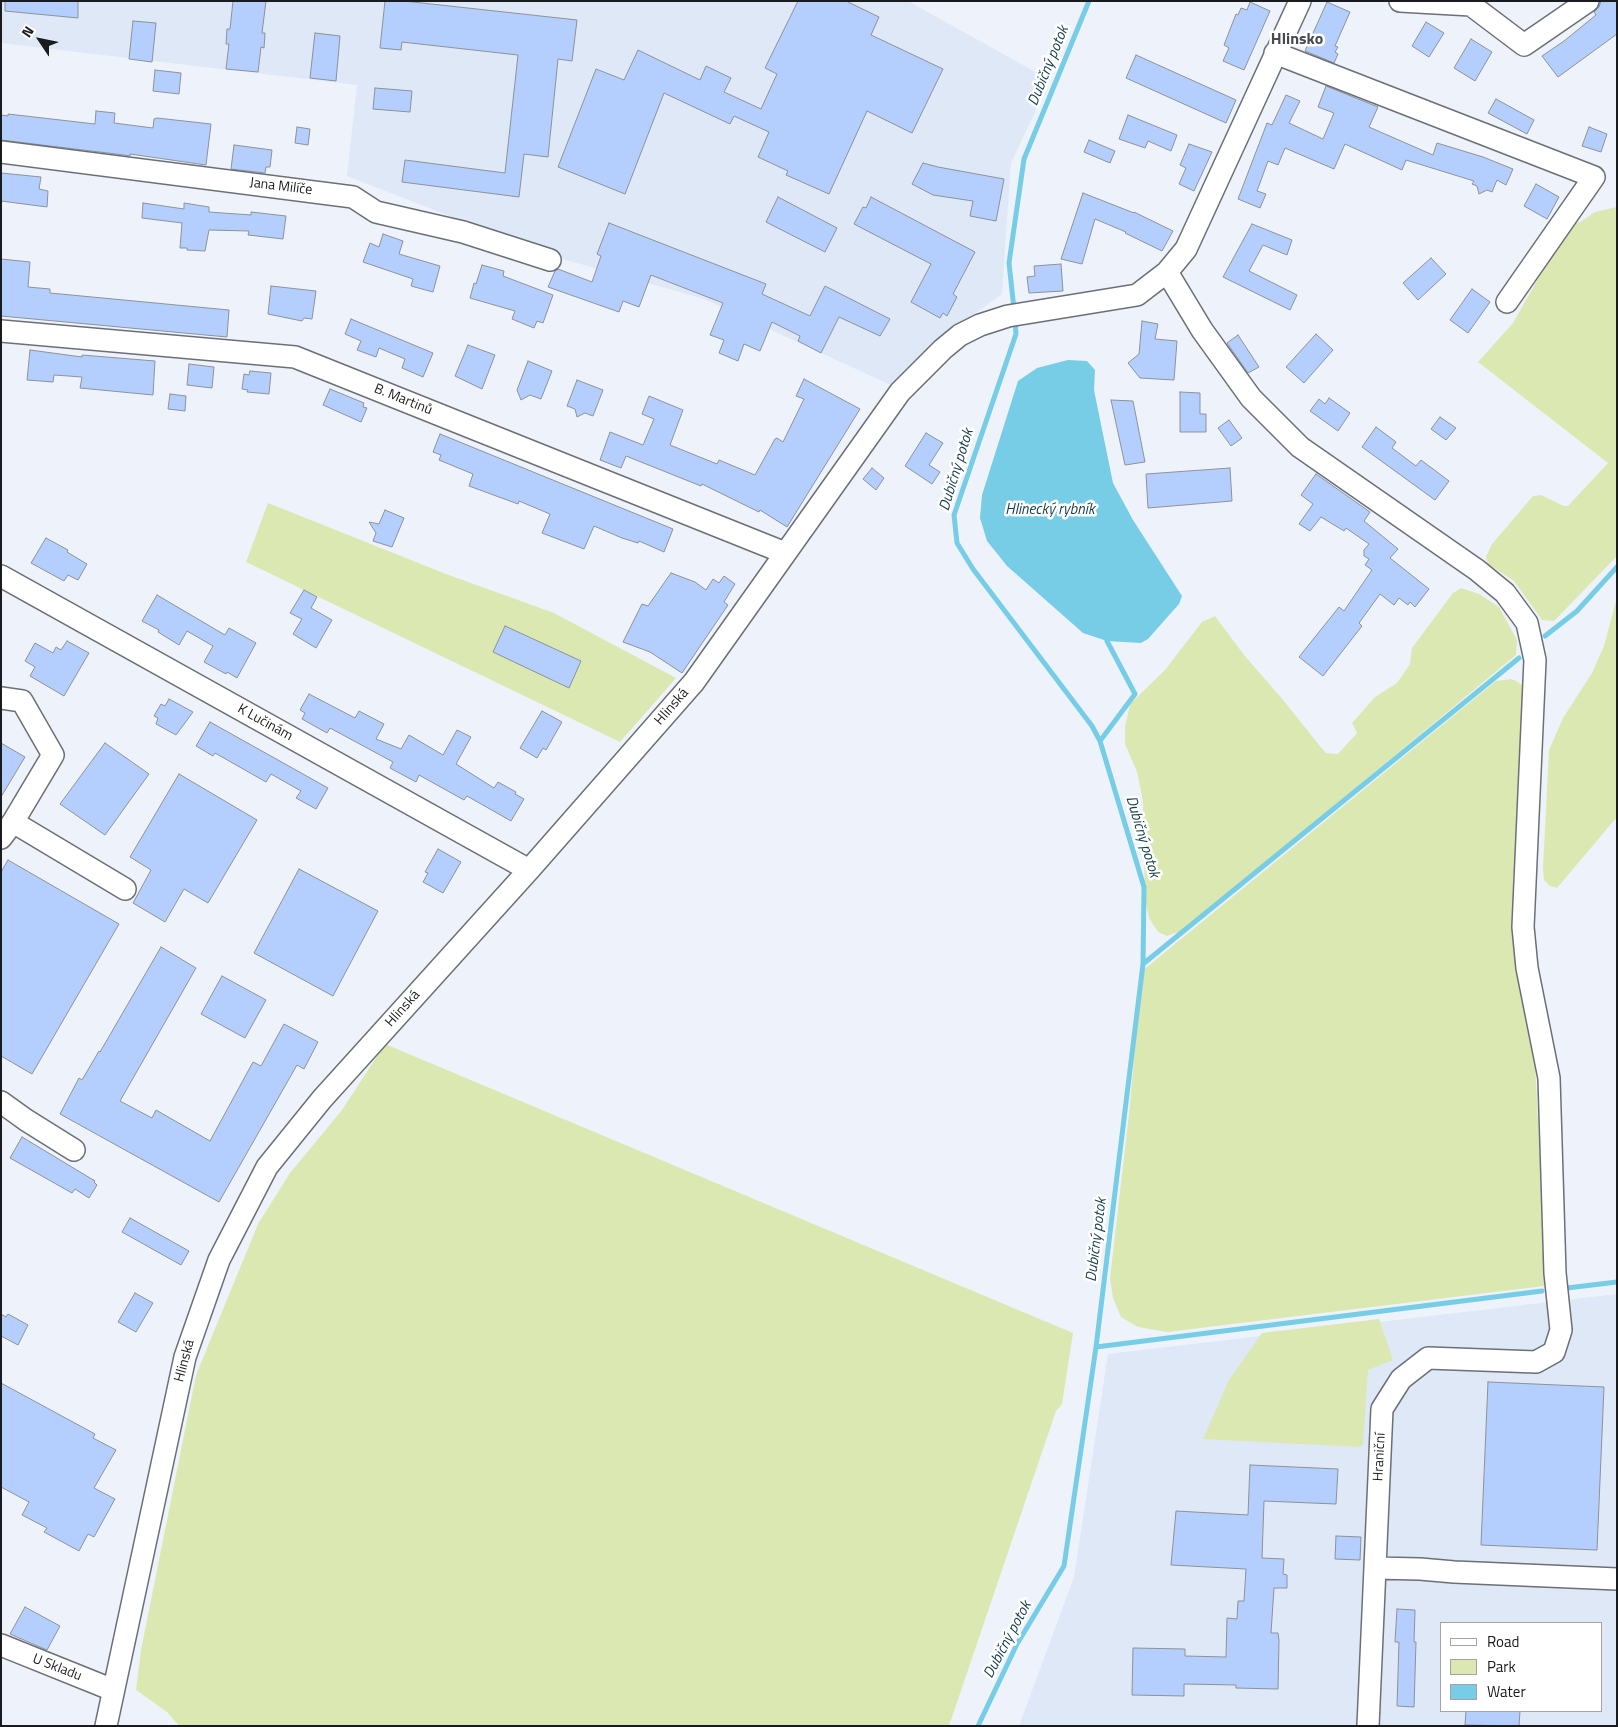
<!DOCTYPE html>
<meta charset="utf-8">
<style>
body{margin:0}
#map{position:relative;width:1618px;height:1727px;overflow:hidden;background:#eef3fb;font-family:"Titillium Web",sans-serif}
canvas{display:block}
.frame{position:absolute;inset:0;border:2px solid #191b1e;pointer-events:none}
.legend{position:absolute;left:1440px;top:1622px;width:162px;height:90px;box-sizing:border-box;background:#fff;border:1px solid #a3a4a5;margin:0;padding:6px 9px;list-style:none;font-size:15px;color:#191b1e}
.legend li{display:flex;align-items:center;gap:10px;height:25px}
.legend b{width:25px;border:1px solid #a3a4a5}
.north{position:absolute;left:15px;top:15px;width:50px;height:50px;-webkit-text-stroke:4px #fff;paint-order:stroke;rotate:304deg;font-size:14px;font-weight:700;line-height:20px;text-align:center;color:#191b1e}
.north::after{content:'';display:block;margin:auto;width:18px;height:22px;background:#191b1e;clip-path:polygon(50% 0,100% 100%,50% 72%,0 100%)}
</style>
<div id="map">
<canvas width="1618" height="1727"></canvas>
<div class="frame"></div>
<ul class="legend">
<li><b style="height:6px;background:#fff"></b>Road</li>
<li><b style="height:14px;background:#dbe8b1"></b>Park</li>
<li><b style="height:14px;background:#76cde5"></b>Water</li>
</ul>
<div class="north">N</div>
</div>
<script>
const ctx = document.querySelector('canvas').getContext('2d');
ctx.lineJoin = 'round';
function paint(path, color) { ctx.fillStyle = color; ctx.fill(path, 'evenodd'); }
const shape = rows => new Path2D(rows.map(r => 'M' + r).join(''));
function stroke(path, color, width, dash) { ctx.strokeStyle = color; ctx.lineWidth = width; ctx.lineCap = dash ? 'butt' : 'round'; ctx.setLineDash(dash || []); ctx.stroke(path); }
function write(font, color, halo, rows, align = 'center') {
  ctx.font = font + ' "Titillium Web",sans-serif'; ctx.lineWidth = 5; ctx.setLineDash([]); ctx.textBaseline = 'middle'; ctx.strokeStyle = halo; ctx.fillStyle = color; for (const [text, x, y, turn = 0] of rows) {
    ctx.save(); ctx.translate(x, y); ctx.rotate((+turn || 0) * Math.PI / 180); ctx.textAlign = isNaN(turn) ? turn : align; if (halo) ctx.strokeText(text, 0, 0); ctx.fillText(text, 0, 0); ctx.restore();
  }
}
paint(shape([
 [1,1,908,1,1050,80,1011,163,1002,294,937,341,897,388,704,299,552,256,347,176,357,85,1,43],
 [1617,1294,1617,1726,1019,1726,1074,1577,1108,1354],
 [1442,1623,1602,1623,1602,1711,1442,1711]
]), '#dfe8f7');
paint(shape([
 [1617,207,1617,556,1554,621,1542,620,1514,581,1488,564,1486,557,1492,544,1533,496,1541,495,1564,506,1568,506,1608,463,1478,362,1513,323,1561,238,1570,225,1582,221,1595,212],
 [268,503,446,574,554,613,676,678,620,742,246,562],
 [1461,588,1479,594,1499,607,1517,640,1516,655,1184,930,1167,936,1158,932,1149,918,1145,900,1143,801,1137,772,1125,744,1125,727,1130,704,1165,670,1202,622,1215,616,1244,655,1284,701,1319,745,1326,753,1338,754,1357,733,1352,723,1375,697,1397,683,1410,664,1412,648,1453,593],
 [1617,597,1617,817,1557,888,1550,886,1544,880,1543,868,1549,750,1563,718,1592,673,1604,646],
 [1511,679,1516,681,1523,686,1525,697,1516,895,1515,965,1535,1063,1540,1159,1544,1286,1167,1332,1138,1327,1121,1317,1113,1298,1110,1278,1129,1114,1142,971,1496,681],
 [385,1044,1073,1333,1062,1404,1056,1411,949,1726,179,1726,167,1712,136,1690,141,1650,196,1375,258,1224,290,1173,342,1110],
 [1379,1319,1393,1360,1368,1370,1363,1445,1360,1447,1203,1439,1229,1380,1262,1333]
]), '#dbe8b1');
paint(shape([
 [1068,360,1087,361,1095,370,1094,390,1113,483,1133,520,1182,596,1179,604,1148,639,1141,643,1107,641,1083,633,1007,566,987,541,980,518,982,495,1018,381,1037,368]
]), '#76cde5');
stroke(shape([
 [1014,309,1009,263,1024,159,1089,1],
 [1545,636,1577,611,1617,567],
 [1100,741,1135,694,1107,641],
 [1143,964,1519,658],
 [1567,1288,1617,1282],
 [1096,1347,1542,1291],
 [978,1726,1017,1644,1064,1566,1096,1347,1143,964,1144,887,1100,741,1092,726,973,569,957,543,954,515,1016,334,1015,320]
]), '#76cde5', 5);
const building = shape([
 [5,1,78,1,78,18,5,11,5,1],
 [233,1,266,1,262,33,265,33,264,48,261,47,258,72,226,69,229,44,226,44,227,29,230,29,233,1],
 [385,1,404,1,577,20,572,61,558,59,548,157,524,154,519,197,402,182,405,160,505,173,518,55,402,42,401,50,380,48,385,1],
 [798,1,846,1,879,17,871,35,943,69,912,133,867,111,829,194,786,175,788,171,758,157,769,132,734,116,730,124,664,93,625,194,558,167,596,69,624,80,638,50,700,80,706,66,731,78,724,92,761,109,777,74,765,68,798,1],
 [1617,1,1617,34,1558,77,1542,56,1564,41,1596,15,1594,12,1599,7,1601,1,1617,1],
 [1250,2,1270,11,1244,70,1223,61,1229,48,1224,45,1236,14,1238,15,1241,8,1247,10,1250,2],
 [1327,2,1350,12,1335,46,1338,47,1335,52,1338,54,1334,63,1305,51,1327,2],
 [133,21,156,23,152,62,129,59,133,21],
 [1426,22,1444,33,1429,57,1412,46,1426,22],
 [315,33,340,36,336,81,310,78,315,33],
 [1471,39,1492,52,1475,81,1454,68,1471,39],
 [1136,55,1236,100,1226,123,1126,78,1136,55],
 [155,70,181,73,179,94,153,91,155,70],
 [1326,86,1378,107,1369,127,1433,155,1437,143,1483,157,1513,169,1506,185,1497,180,1492,192,1487,190,1479,194,1477,186,1472,184,1474,181,1406,160,1402,170,1345,144,1334,169,1285,148,1278,165,1268,161,1257,191,1266,194,1260,208,1238,199,1267,123,1272,125,1286,95,1300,101,1289,123,1323,139,1334,113,1318,107,1326,86],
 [375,88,412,91,410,112,373,109,375,88],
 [1496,99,1534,120,1527,134,1488,113,1496,99],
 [96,111,115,113,114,123,153,128,154,119,157,118,211,124,206,165,130,154,130,156,124,155,1,140,1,115,8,116,8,114,95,124,96,111],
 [1128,115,1177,135,1171,151,1148,141,1145,148,1119,139,1128,115],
 [297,127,310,129,308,145,295,143,297,127],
 [1589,127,1607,134,1601,152,1582,146,1589,127],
 [1089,140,1115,151,1110,163,1084,152,1089,140],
 [1189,144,1212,152,1194,191,1179,184,1186,168,1180,165,1189,144],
 [234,145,272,150,270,167,266,167,265,173,231,169,234,145],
 [923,163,938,167,1004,179,996,221,970,216,973,201,933,195,912,184,923,163],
 [1,173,41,177,39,189,48,191,47,207,1,201,1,173],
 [1536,184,1559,197,1547,219,1524,206,1536,184],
 [1083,193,1134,213,1134,212,1173,231,1162,251,1125,233,1126,232,1095,219,1082,264,1061,259,1083,193],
 [778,197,837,228,825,252,766,222,778,197],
 [871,197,975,252,953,294,957,297,947,316,943,313,940,318,911,302,931,264,854,224,863,207,866,208,871,197],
 [143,203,184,209,184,203,209,207,209,212,251,215,251,212,286,216,283,239,248,235,249,231,209,230,205,251,187,250,187,248,180,248,182,223,142,218,143,203],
 [609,223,766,284,762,294,810,316,825,286,890,319,880,336,839,317,821,353,798,341,800,336,772,322,760,351,744,344,738,361,719,353,724,340,710,335,723,303,651,275,639,307,623,301,619,312,548,287,555,271,558,269,592,282,601,256,597,254,609,223],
 [1252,224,1292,240,1287,255,1263,245,1249,271,1297,295,1290,310,1223,277,1252,224],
 [383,234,403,241,399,254,440,266,433,292,411,286,413,279,363,262,370,243,379,247,383,234],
 [1431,258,1446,274,1418,300,1403,283,1431,258],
 [1,259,30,262,28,287,50,289,50,293,229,310,227,337,1,316,1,259],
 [1061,264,1063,291,1029,293,1027,277,1035,276,1034,266,1061,264],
 [482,265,504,271,503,276,553,295,543,323,537,321,534,328,512,319,515,311,470,298,474,283,476,284,482,265],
 [271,286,316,291,312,319,304,318,302,321,268,314,271,286],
 [1472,289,1490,302,1468,333,1450,320,1472,289],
 [351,319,433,353,423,377,402,368,405,359,379,348,376,357,357,350,361,341,345,334,351,319],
 [1142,321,1158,324,1155,339,1177,341,1174,380,1140,378,1128,363,1139,354,1142,321],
 [1316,334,1333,350,1304,383,1286,367,1316,334],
 [1238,335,1259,367,1248,373,1227,343,1238,335],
 [468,345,495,355,482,389,455,376,468,345],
 [30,350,82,357,82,355,155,361,153,395,80,388,82,377,54,375,53,382,27,380,30,350],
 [528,361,552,371,541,399,530,395,521,400,517,390,528,361],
 [189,364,214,367,212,388,187,385,189,364],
 [250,371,271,373,269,394,247,392,248,390,242,389,244,374,249,375,250,371],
 [804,379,860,409,787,527,760,510,759,512,702,484,701,486,626,456,621,468,600,460,610,432,643,445,654,419,642,414,649,396,683,410,670,445,717,464,719,460,755,475,775,439,777,438,783,442,804,399,796,396,804,379],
 [577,380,603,390,593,416,585,413,577,417,575,409,567,406,577,380],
 [330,389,364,403,363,407,367,408,361,422,323,405,330,389],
 [1180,392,1200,393,1200,414,1206,414,1206,432,1180,432,1180,392],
 [170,394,186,396,185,411,168,409,170,394],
 [1329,398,1350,413,1338,431,1310,411,1319,399,1325,404,1329,398],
 [1111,400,1133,401,1145,462,1125,465,1111,400],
 [1440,417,1456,428,1446,440,1431,429,1440,417],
 [1229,420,1242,438,1231,446,1218,428,1229,420],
 [1376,427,1396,442,1392,448,1416,466,1421,460,1449,481,1435,500,1362,447,1376,427],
 [926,433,943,443,929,465,940,472,932,484,905,466,926,433],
 [440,434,673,529,664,552,639,541,638,543,622,538,594,526,584,549,542,533,550,514,519,501,518,504,469,486,473,474,439,460,441,455,433,452,440,434],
 [872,468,884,478,876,490,863,479,872,468],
 [1230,468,1232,501,1148,508,1146,474,1230,468],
 [1316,474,1370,512,1364,521,1398,549,1390,558,1429,589,1415,607,1410,602,1408,605,1399,598,1394,605,1380,594,1359,623,1362,626,1323,676,1299,657,1339,607,1344,611,1372,570,1365,565,1369,559,1364,556,1364,550,1369,544,1346,528,1344,531,1321,517,1310,531,1299,524,1313,504,1301,495,1316,474],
 [385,510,404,518,392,547,373,541,376,533,369,522,379,524,385,510],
 [46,538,68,550,67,552,87,564,78,580,68,575,64,581,31,563,46,538],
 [671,573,695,582,706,590,713,579,719,583,724,576,735,584,724,602,728,605,682,673,650,652,623,642,642,604,648,606,671,573],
 [304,590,317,597,311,608,332,620,316,648,293,634,302,619,290,613,304,590],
 [157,595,225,635,229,628,256,643,237,678,227,672,226,674,204,662,213,646,187,631,179,645,158,632,159,630,142,621,157,595],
 [505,626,581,661,569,688,493,652,505,626],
 [67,641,89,653,64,696,30,676,35,667,25,661,35,643,53,653,56,647,61,650,67,641],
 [309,694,355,718,359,711,384,724,376,739,401,749,409,735,443,755,457,730,471,737,456,764,494,788,498,782,516,792,515,794,524,799,511,821,467,796,464,800,419,775,416,782,390,768,393,762,330,728,327,733,302,719,305,713,300,710,309,694],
 [169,699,193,712,176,735,156,724,158,718,154,716,161,704,165,706,169,699],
 [542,711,562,722,546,750,543,748,537,758,520,748,542,711],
 [210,722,328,788,316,809,296,798,301,791,271,774,266,782,215,753,213,756,196,746,210,722],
 [1,743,25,757,1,797,1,743],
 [105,743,149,774,105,835,60,804,105,743],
 [179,774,257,820,208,903,184,889,165,922,133,903,151,870,130,857,179,774],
 [438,849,461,862,443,893,423,882,428,873,425,872,438,849],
 [8,860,119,924,32,1074,1,1056,1,872,8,860],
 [299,869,378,911,333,996,254,953,299,869],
 [161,947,196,968,120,1101,152,1118,156,1110,210,1141,253,1062,261,1066,284,1024,318,1042,304,1069,297,1065,219,1202,60,1114,79,1078,82,1080,99,1051,100,1052,161,947],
 [222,976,266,1000,245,1038,201,1014,222,976],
 [22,1137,95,1181,94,1182,97,1185,89,1198,75,1189,72,1193,10,1158,22,1137],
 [130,1218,189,1251,181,1265,122,1232,130,1218],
 [135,1293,153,1303,136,1332,118,1322,135,1293],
 [1,1314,6,1317,8,1314,28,1325,18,1345,1,1336,1,1314],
 [1488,1382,1604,1387,1597,1550,1481,1545,1488,1382],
 [1,1383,95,1434,93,1438,116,1450,94,1488,115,1499,94,1537,88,1534,79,1551,44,1532,47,1528,22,1515,29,1502,1,1487,1,1383],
 [1250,1465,1338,1469,1336,1504,1264,1501,1262,1558,1284,1559,1283,1574,1287,1575,1287,1588,1274,1588,1271,1633,1278,1633,1279,1640,1278,1689,1236,1688,1236,1685,1184,1684,1184,1696,1132,1695,1133,1648,1185,1649,1185,1656,1226,1657,1227,1618,1237,1619,1238,1601,1244,1601,1246,1569,1171,1565,1176,1511,1248,1515,1250,1465],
 [1336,1536,1361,1537,1360,1560,1335,1559,1336,1536],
 [25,1607,60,1626,47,1650,10,1634,25,1607],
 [1397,1609,1415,1610,1414,1642,1416,1642,1414,1707,1397,1706,1399,1642,1395,1642,1397,1609],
 [1466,1711,1520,1711,1519,1726,1465,1725,1466,1711]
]);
paint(building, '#b4cffe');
stroke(building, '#8d9299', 1);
const minor = shape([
 [1400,1,1471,5,1524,45,1588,1],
 [1275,53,1594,177,1507,302],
 [1,152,353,197,376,212,463,232,550,260],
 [1167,272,1202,330,1251,398,1300,447,1477,570,1505,593,1527,623,1535,660,1523,927,1527,968,1549,1078,1555,1273,1561,1330,1554,1352,1536,1362,1428,1358,1401,1379,1382,1409,1368,1726],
 [1,331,295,357,785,553],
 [1,576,529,870],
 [1,698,22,701,53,755,13,822,125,889],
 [1,838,13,822],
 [1,1102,26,1120,74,1150],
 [1375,1568,1420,1569,1454,1572,1617,1579],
 [1,1645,113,1690],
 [106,1726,185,1357,219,1260,267,1167,322,1099,529,870,694,682,900,392,943,349,960,335,980,325,1008,316,1137,295,1167,272,1186,249,1300,1]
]);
stroke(minor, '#6b6f76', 24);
stroke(minor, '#fff', 21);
write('14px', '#191b1e', '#fff', [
 ["Jana Milíče",281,187,7],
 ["B. Martinů",403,400,22],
 ["Hlinská",672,707,-49],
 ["K Lučinám",265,723,29],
 ["Hlinská",403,1009,-48],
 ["Hlinská",185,1361,-75],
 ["Hraniční",1380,1457,-87],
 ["U Skladu",57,1668,21]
]);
write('italic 15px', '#133c46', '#fff', [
 ["Dubičný potok",1049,66,-68],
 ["Dubičný potok",957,470,-73],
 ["Hlinecký rybník",1050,510],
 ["Dubičný potok",1142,837,73],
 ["Dubičný potok",1097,1240,-83],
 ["Dubičný potok",1008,1640,-62]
]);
write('bold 16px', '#464a50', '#fff', [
 ["Hlinsko",1297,40]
]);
</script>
